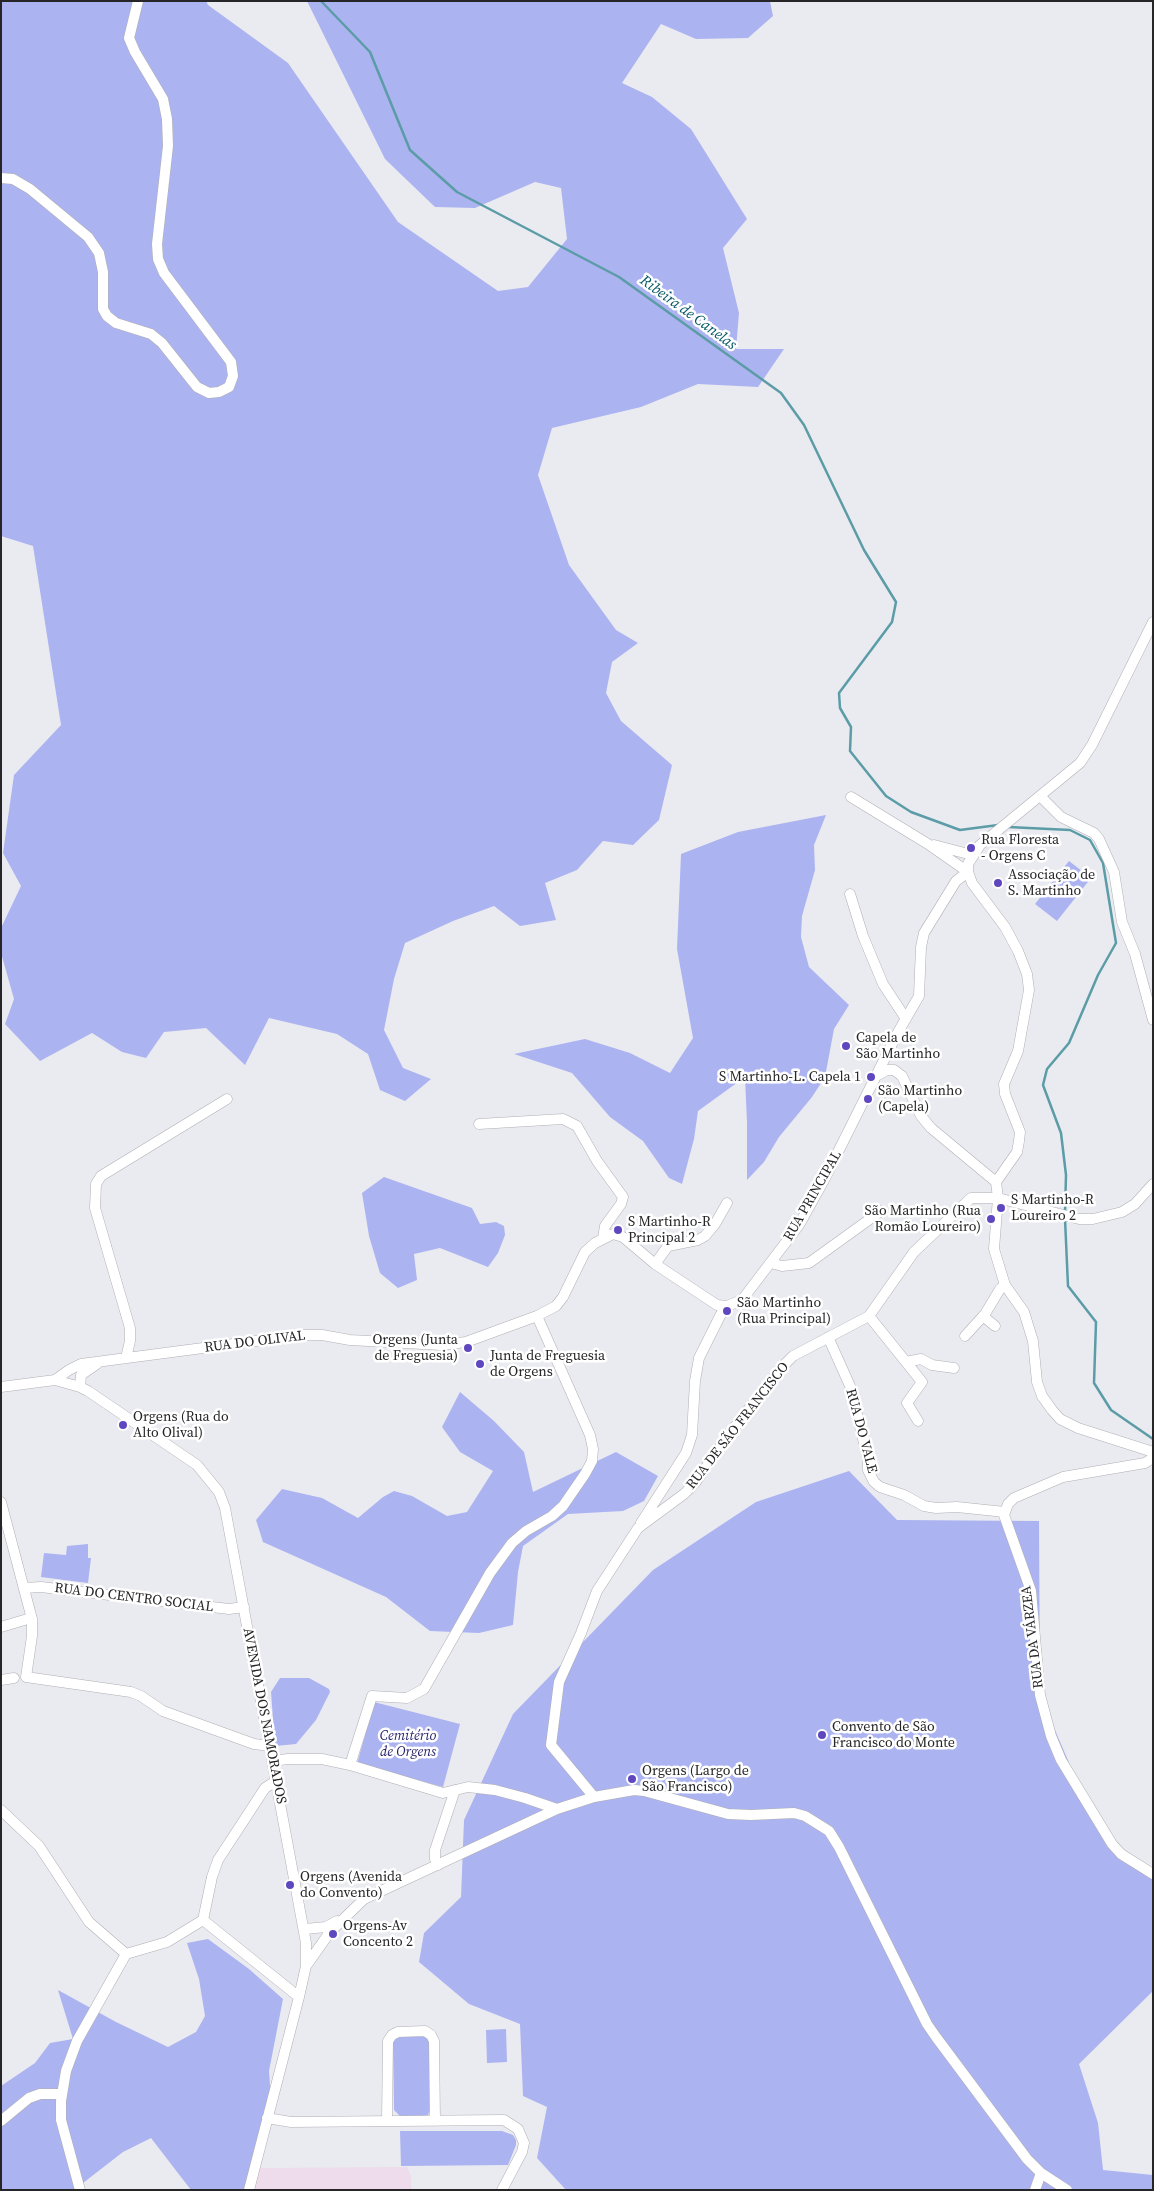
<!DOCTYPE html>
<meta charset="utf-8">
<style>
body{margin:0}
#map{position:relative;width:1154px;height:2191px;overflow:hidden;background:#eaebf0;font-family:"Source Serif 4",serif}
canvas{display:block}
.frame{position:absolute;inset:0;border:2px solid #262628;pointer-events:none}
</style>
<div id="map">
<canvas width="1154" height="2191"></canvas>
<div class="frame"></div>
</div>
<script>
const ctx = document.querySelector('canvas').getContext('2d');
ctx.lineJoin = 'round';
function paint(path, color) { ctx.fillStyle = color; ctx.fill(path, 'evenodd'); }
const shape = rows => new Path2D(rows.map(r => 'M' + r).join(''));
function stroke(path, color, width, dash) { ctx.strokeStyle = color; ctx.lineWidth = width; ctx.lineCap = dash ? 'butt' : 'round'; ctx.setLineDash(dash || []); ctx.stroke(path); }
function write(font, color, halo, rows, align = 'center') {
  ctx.font = font + ' "Source Serif 4",serif'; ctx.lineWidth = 5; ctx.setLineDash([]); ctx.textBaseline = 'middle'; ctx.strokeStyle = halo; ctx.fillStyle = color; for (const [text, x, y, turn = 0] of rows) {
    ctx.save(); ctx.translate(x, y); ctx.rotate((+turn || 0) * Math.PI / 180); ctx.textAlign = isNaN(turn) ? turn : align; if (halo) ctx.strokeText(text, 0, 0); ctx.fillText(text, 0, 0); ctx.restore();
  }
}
paint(shape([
 [258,2152,261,2168,407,2167,411,2176,411,2190,249,2190]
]), '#eedbeb');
paint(shape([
 [1,1,206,1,208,5,288,63,398,222,498,291,528,287,567,239,561,188,535,182,475,208,435,207,385,159,307,1,770,1,773,16,748,38,696,39,661,24,622,83,652,97,691,129,747,219,723,248,739,313,736,349,784,349,758,387,698,384,641,407,552,428,538,475,569,565,616,630,638,643,612,662,606,693,621,721,672,765,659,820,633,845,603,841,577,870,545,883,556,920,520,926,494,906,453,921,405,943,394,979,384,1030,403,1068,431,1079,405,1101,380,1090,368,1054,337,1034,269,1018,245,1065,206,1028,164,1032,146,1058,122,1052,92,1033,40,1061,5,1024,14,999,1,953,1,928,21,886,3,853,14,775,61,725,33,546,1,536],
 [826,815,814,845,815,870,802,916,801,937,809,967,849,1005,834,1029,825,1077,812,1097,779,1137,764,1162,747,1180,747,1123,745,1077,698,1111,694,1139,682,1184,669,1178,643,1141,610,1117,572,1073,514,1054,585,1039,630,1053,670,1073,693,1038,677,949,681,854,738,832],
 [1069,861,1091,878,1057,921,1035,904],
 [384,1177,472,1208,480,1224,496,1222,504,1226,505,1235,498,1253,488,1267,440,1248,414,1254,417,1280,398,1288,380,1273,369,1236,362,1193],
 [460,1392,494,1421,524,1452,533,1492,616,1452,658,1476,644,1501,623,1511,568,1514,523,1546,518,1572,513,1625,479,1633,430,1631,386,1597,263,1542,256,1520,282,1489,322,1498,358,1518,383,1497,394,1491,412,1496,447,1516,467,1512,493,1471,460,1452,442,1427],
 [849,1471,897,1520,1039,1521,1040,1695,1085,1800,1121,1854,1153,1878,1153,1991,1079,2064,1098,2123,1103,2170,1153,2175,1153,2190,566,2190,537,2158,547,2107,523,2096,520,2024,469,2004,419,1962,424,1933,461,1897,464,1820,513,1714,653,1570,756,1502],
 [88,1544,88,1558,91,1558,88,1583,41,1577,44,1553,66,1555,67,1546],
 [280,1678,309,1678,329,1689,330,1692,316,1720,296,1744,275,1746,271,1692],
 [374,1702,460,1724,443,1787,357,1764],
 [208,1939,249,1969,283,1999,269,2071,271,2100,249,2190,191,2190,151,2138,123,2152,74,2190,1,2190,1,2086,35,2063,50,2043,73,2039,58,1990,116,2022,168,2047,196,2032,205,2016,199,1979,187,1943],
 [506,2029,507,2062,487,2063,486,2030],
 [423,2035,430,2041,430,2110,428,2115,424,2116,400,2116,394,2110,393,2043,395,2038,399,2036],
 [400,2131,502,2131,513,2135,516,2140,516,2145,508,2165,401,2166]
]), '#acb3f1');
stroke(shape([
 [321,1,370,52,410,150,457,192,619,277,781,393,804,425,864,550,896,602,892,622,839,693,840,708,851,727,850,751,886,796,911,812,960,830,998,825],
 [1008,827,1070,830,1090,840,1103,863,1116,943,1098,975,1069,1043,1047,1069,1043,1085,1061,1133,1066,1175,1065,1213],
 [1065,1219,1068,1286,1096,1322,1094,1383,1111,1410,1153,1439]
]), '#5b9ca7', 2.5);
const minor = shape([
 [1,178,13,179,30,189,88,237,99,253,103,272,103,309,107,316,116,323,151,334,162,343,197,387,209,393,219,392,229,387,233,376,231,362,164,273,158,259,157,244,168,146,167,119,163,99,135,52,129,38,138,1],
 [1040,796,1061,817,1094,833,1099,839,1114,872,1122,922,1135,954,1153,1020],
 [934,845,972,855],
 [850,894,863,936,883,984,906,1019],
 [876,1076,887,1070,894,1070,902,1076,921,1116,931,1128,996,1182,998,1198,994,1249,1005,1285,1024,1312,1033,1341,1037,1382,1042,1396,1052,1410,1060,1419,1078,1428,1153,1452],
 [479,1124,563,1119,577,1126,597,1161,623,1197,621,1204,605,1226,603,1238],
 [996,1182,1017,1152,1019,1141,1020,1132,1005,1094,1004,1084,1018,1051,1029,990,1027,974,1018,951,1005,927,972,883,968,872,968,864,980,845,1080,763,1092,745,1153,622],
 [771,1263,782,1266,809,1263,881,1211],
 [655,1264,668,1246,698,1240,705,1236,715,1224,727,1203],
 [869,1316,922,1382,907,1403,918,1421],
 [983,1316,995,1326],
 [965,1336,985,1314,1000,1289,1005,1285],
 [828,1337,850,1386,868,1459,868,1470,874,1482,880,1487,904,1495,924,1506,936,1508,957,1507,1005,1512],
 [126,1358,130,1341,130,1328,95,1208,96,1184,101,1176,227,1099],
 [906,1362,921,1359,932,1365,954,1368],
 [55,1380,69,1370,81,1364,302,1335,322,1335,350,1340,441,1345,466,1342,537,1316,556,1306,563,1297,585,1252,595,1243,613,1234,623,1237,655,1264,717,1305,727,1306,742,1300,799,1225,824,1180,897,1034,919,996,921,947,924,933,956,881,968,872,928,844,851,797],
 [1,1387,55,1380,80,1387,88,1391,197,1465,219,1492,225,1508,306,1943,306,1966,299,1997,249,2190],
 [80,1387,81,1375,97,1364],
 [1153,1458,1145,1463,1063,1477,1014,1498,1008,1504,1004,1515,1031,1591,1040,1695,1051,1736,1061,1760,1112,1844,1121,1854,1153,1874],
 [1,1502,32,1619,32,1636,26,1677,131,1692,141,1696,163,1711,254,1744,270,1746],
 [641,1523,686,1453,692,1435,695,1381,699,1358,725,1306],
 [24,1588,41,1587,229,1609,244,1607],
 [1,1627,31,1618],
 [1,1680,14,1678],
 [272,1761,288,1759,322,1759,350,1765,443,1793,468,1787,495,1790,525,1798,557,1809],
 [350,1765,372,1696,407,1698,424,1689,490,1573,512,1543,526,1531,552,1516,563,1506,585,1474,592,1461,593,1449,590,1435,537,1316],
 [594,1797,551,1745,559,1682,581,1633,597,1591,638,1528,684,1494,695,1483,727,1437,780,1369,793,1356,869,1316,914,1252,971,1198,998,1198,1079,1219,1093,1219,1122,1212,1135,1204,1153,1184],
 [1,1810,39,1846,89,1922,126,1954],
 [438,1865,435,1859,435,1850,455,1790],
 [203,1920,212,1877,218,1860,265,1788,276,1781],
 [203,1920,299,1997],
 [305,1929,326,1927,337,1921],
 [126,1954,167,1942,203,1920],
 [306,1966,330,1932,364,1899,557,1809,594,1797,634,1790,644,1791,728,1814,751,1815,794,1813,805,1816,829,1831,839,1847,927,2024,936,2037,1027,2159,1041,2173,1067,2190],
 [267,2118,291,2122,504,2120,518,2129,524,2143,522,2152,502,2190],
 [1,2121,29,2098,40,2094,62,2094],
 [387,2121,388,2041,392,2035,398,2032,425,2031,431,2035,434,2041,435,2121],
 [80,2190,61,2120,61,2101,66,2071,77,2041,126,1954],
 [1035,2190,1041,2173]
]);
stroke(minor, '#afafb4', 11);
stroke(minor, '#fff', 10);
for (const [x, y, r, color] of [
 [971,848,5,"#5e47bf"],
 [998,883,5,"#5e47bf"],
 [846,1046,5,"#5e47bf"],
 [871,1077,5,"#5e47bf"],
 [868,1099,5,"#5e47bf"],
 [1001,1208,5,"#5e47bf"],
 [991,1219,5,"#5e47bf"],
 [618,1230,5,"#5e47bf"],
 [727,1311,5,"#5e47bf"],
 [468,1348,5,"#5e47bf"],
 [480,1364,5,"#5e47bf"],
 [123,1425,5,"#5e47bf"],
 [822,1735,5,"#5e47bf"],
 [632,1779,5,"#5e47bf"],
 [290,1885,5,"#5e47bf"],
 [333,1934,5,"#5e47bf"]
]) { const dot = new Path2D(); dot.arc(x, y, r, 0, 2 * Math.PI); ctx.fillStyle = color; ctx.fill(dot); stroke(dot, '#fff', 2); }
write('14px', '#262628', '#fff', [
 ["Rua Floresta",981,840],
 ["- Orgens C",981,856],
 ["Associação de",1008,875],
 ["S. Martinho",1008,891],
 ["Capela de",856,1038],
 ["São Martinho",856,1054],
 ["S Martinho-L. Capela 1",861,1077,"right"],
 ["São Martinho",878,1091],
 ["(Capela)",878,1107],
 ["S Martinho-R",1011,1200],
 ["Loureiro 2",1011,1216],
 ["São Martinho (Rua",981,1211,"right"],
 ["Romão Loureiro)",981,1227,"right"],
 ["S Martinho-R",628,1222],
 ["Principal 2",628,1238],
 ["São Martinho",737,1303],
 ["(Rua Principal)",737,1319],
 ["Orgens (Junta",458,1340,"right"],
 ["de Freguesia)",458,1356,"right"],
 ["Junta de Freguesia",490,1356],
 ["de Orgens",490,1372],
 ["Orgens (Rua do",133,1417],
 ["Alto Olival)",133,1433],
 ["Convento de São",832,1727],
 ["Francisco do Monte",832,1743],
 ["Orgens (Largo de",642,1771],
 ["São Francisco)",642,1787],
 ["Orgens (Avenida",300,1877],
 ["do Convento)",300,1893],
 ["Orgens-Av",343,1926],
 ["Concento 2",343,1942]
], 'left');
write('14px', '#262628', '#fff', [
 ["RUA PRINCIPAL",813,1196,-60],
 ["RUA DO OLIVAL",255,1342,-7],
 ["RUA DE SÃO FRANCISCO",738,1426,-52],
 ["RUA DO VALE",861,1431,75],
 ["RUA DO CENTRO SOCIAL",134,1598,7],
 ["RUA DA VÁRZEA",1033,1637,-97],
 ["AVENIDA DOS NAMORADOS",264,1716,79]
]);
write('italic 14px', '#231e66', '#fff', [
 ["Cemitério",408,1736],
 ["de Orgens",408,1752]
]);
write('italic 15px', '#045864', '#fff', [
 ["Ribeira de Canelas",688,313,36]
]);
</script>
